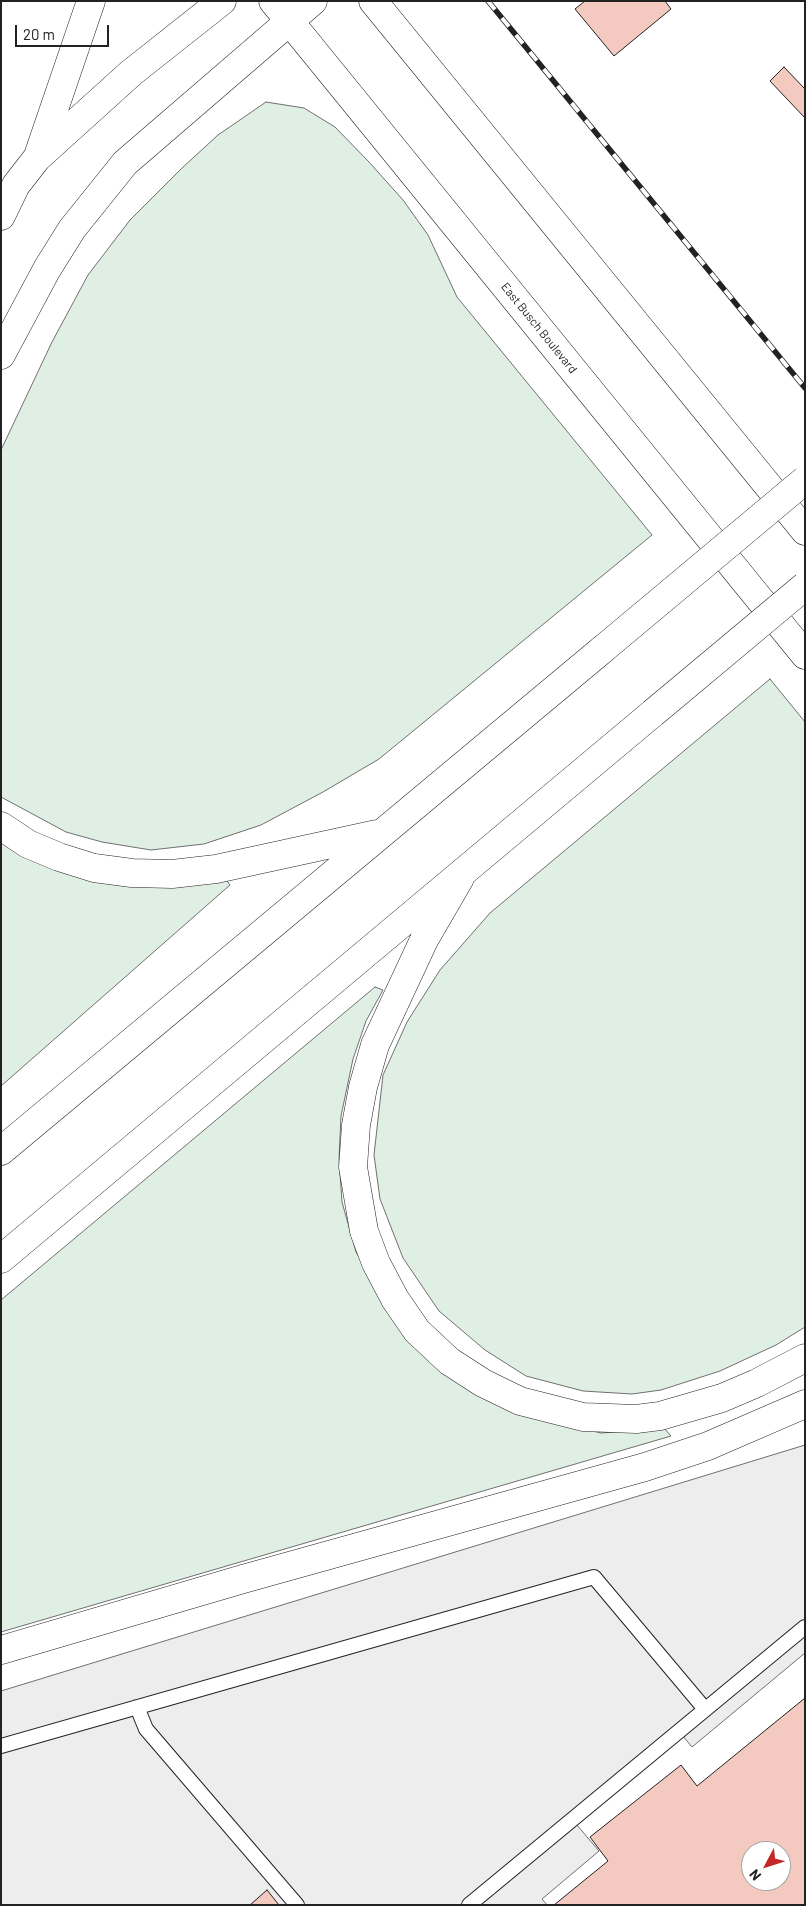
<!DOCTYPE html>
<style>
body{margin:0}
#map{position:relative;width:806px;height:1906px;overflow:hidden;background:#fff;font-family:Barlow,sans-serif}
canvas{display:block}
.frame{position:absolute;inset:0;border:2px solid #222;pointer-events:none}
.north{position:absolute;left:741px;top:1841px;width:50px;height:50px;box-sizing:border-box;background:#fff;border:1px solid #a7a7a7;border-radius:50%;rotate:230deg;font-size:14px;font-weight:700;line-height:20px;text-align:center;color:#222}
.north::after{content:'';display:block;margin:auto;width:18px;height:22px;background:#c62828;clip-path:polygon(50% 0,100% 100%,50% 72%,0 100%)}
.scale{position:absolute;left:15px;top:25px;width:94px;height:22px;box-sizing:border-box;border:2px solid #222;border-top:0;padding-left:6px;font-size:15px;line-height:18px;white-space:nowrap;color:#222;-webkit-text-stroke:4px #fff;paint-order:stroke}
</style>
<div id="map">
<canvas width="806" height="1906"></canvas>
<div class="frame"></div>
<div class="north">N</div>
<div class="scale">20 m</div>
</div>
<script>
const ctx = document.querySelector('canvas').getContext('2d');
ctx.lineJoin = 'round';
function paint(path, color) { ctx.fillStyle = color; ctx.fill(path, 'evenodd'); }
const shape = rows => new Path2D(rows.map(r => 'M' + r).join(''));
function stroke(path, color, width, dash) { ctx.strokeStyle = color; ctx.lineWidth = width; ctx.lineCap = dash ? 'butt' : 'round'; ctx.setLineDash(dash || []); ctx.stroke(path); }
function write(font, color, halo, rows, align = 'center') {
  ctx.font = font + ' Barlow,sans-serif'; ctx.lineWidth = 4; ctx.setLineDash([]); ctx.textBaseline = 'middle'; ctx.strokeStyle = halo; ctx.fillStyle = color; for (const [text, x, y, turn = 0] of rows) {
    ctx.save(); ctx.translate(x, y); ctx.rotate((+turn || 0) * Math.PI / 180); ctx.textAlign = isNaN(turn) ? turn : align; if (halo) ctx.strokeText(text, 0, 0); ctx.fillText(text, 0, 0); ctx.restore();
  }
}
const green = shape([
 [266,102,304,108,335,127,369,162,403,200,428,235,457,297,652,535,379,759,323,792,261,825,204,844,151,850,102,842,66,832,1,797,1,450,52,342,88,275,130,220,182,168,218,135,266,102],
 [770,679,805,722,805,1327,776,1345,720,1371,661,1390,632,1394,583,1391,526,1376,485,1350,439,1311,403,1258,380,1199,374,1155,383,1075,407,1022,440,970,490,913,770,679],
 [1,838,17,848,223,875,230,885,1,1086,1,838],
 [375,987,383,990,366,1021,353,1059,341,1116,339,1159,342,1202,356,1252,389,1309,563,1424,601,1433,664,1428,671,1436,1,1632,1,1300,375,987]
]);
paint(green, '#e0efe3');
stroke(green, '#6f6f6f', 1);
const parking = shape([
 [805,1445,805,1653,692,1747,677,1729,571,1818,599,1851,542,1899,547,1905,1,1905,1,1691,805,1445]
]);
paint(parking, '#ededed');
stroke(parking, '#6f6f6f', 1);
const building = shape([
 [585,1,665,1,671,9,614,56,575,9,585,1],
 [784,67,805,89,805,118,770,81,784,67],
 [805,1698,805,1905,554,1905,608,1861,590,1837,681,1765,697,1786,805,1698],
 [751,1851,781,1851,781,1881,751,1881,751,1851],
 [267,1890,279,1905,250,1905,267,1890]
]);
paint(building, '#f3c9c0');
stroke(building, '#222', 1);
const lane = shape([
 [137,1707,146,1729,297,1905],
 [1,1746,594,1577,704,1708],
 [469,1905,805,1627]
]);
const primary = shape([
 [273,1,805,655],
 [373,1,805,531]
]);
const highway = shape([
 [39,153,91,1],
 [1,216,16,185,37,158,131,73,222,1],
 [1,355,47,269,72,229,125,163,313,1],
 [1,826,28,844,59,857,94,868,132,873,172,874,216,869,377,834],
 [460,878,424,940,375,1045,363,1087,356,1125,353,1167,364,1231,376,1263,395,1299,417,1331,449,1361,483,1383,520,1401,583,1417,636,1419,660,1416,722,1398,757,1383,805,1358],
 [1,1151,603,649],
 [1,1259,653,713],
 [1,1650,243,1579,645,1467,708,1446,805,1404]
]);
stroke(lane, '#222', 16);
stroke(primary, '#222', 29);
stroke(highway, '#222', 29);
stroke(lane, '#fff', 14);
stroke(primary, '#fff', 28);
stroke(highway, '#fff', 28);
const rail = shape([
 [488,1,805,388]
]);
stroke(rail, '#222', 5.5);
stroke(rail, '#fff', 4, [11]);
const highwayBridge = shape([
 [603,649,805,480],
 [653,713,805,586]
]);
stroke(highwayBridge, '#222', 29, []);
stroke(highwayBridge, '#fff', 28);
write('12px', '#222', '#fff', [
 ["East Busch Boulevard",539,328,51]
]);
</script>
